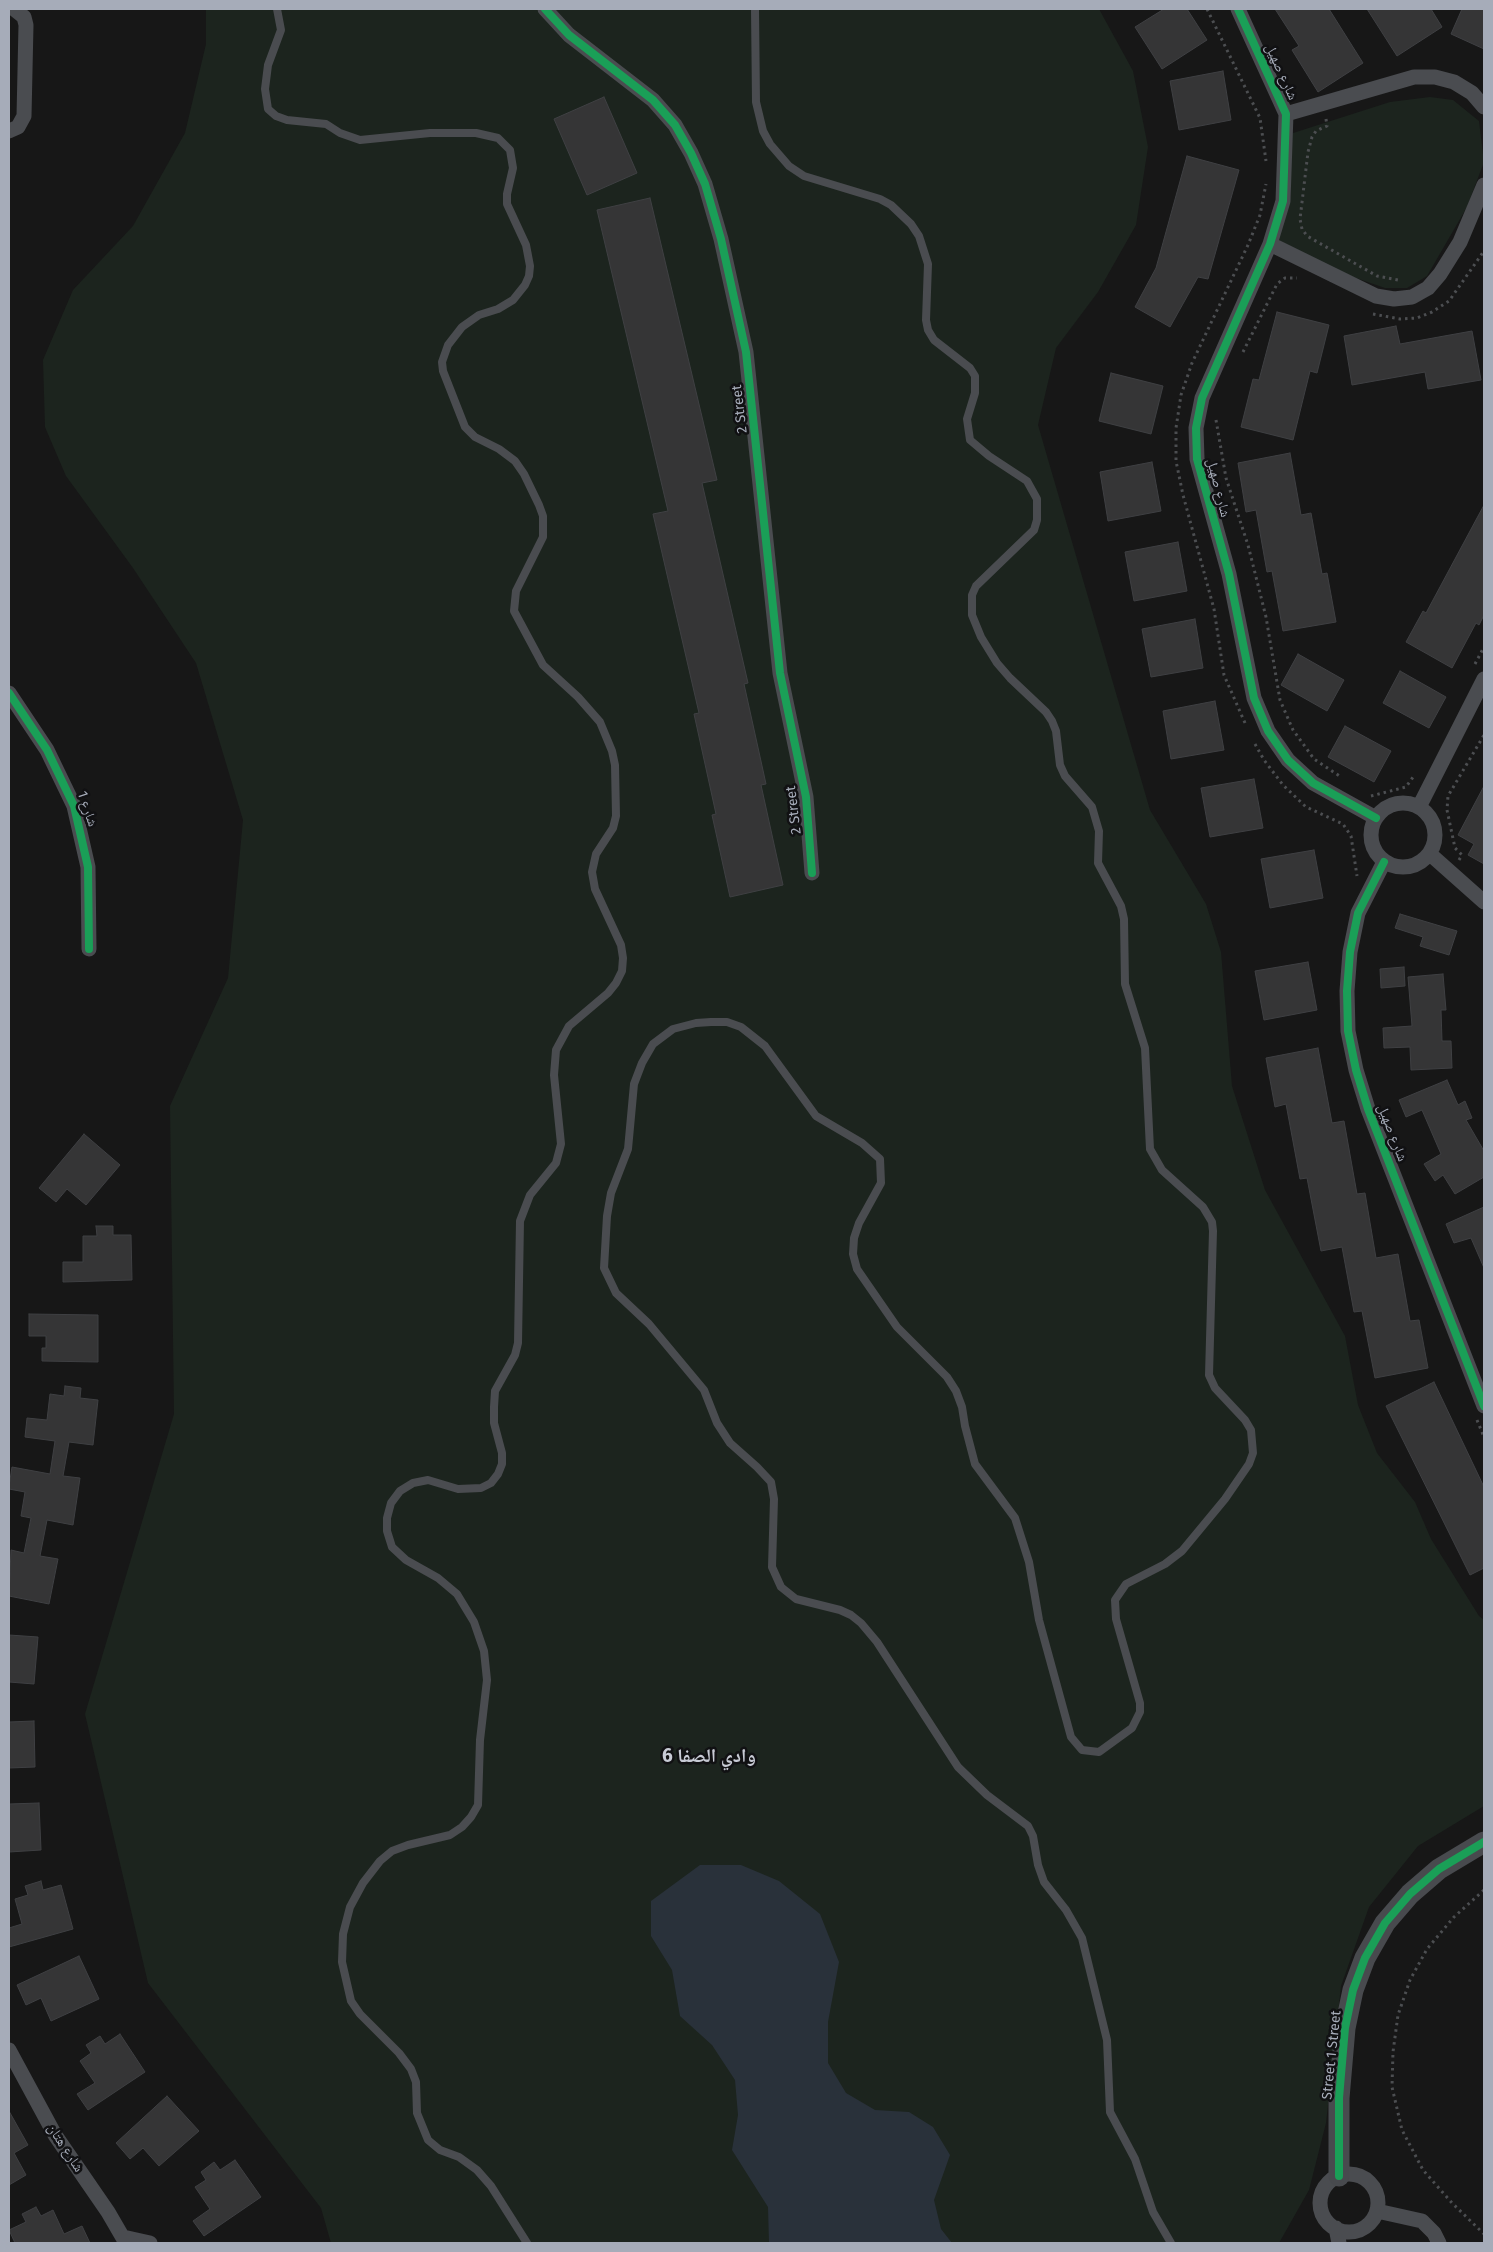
<!DOCTYPE html>
<meta charset="utf-8">
<style>
body{margin:0}
#map{position:relative;width:1493px;height:2252px;overflow:hidden;background:#171717;font-family:"Fira Sans",sans-serif}
canvas{display:block}
.frame{position:absolute;inset:0;border:10px solid #a6acb9;pointer-events:none}
</style>
<div id="map">
<canvas width="1493" height="2252"></canvas>
<div class="frame"></div>
</div>
<script>
const ctx = document.querySelector('canvas').getContext('2d');
ctx.lineJoin = 'round';
function paint(path, color) { ctx.fillStyle = color; ctx.fill(path, 'evenodd'); }
const shape = rows => new Path2D(rows.map(r => 'M' + r).join(''));
function stroke(path, color, width, dash) { ctx.strokeStyle = color; ctx.lineWidth = width; ctx.lineCap = dash ? 'butt' : 'round'; ctx.setLineDash(dash || []); ctx.stroke(path); }
function write(font, color, halo, rows, align = 'center') {
  ctx.font = font + ' "Fira Sans","Noto Naskh Arabic",sans-serif'; ctx.lineWidth = 5; ctx.setLineDash([]); ctx.textBaseline = 'middle'; ctx.strokeStyle = halo; ctx.fillStyle = color; for (const [text, x, y, turn = 0] of rows) {
    ctx.save(); ctx.translate(x, y); ctx.rotate((+turn || 0) * Math.PI / 180); ctx.textAlign = isNaN(turn) ? turn : align; if (halo) ctx.strokeText(text, 0, 0); ctx.fillText(text, 0, 0); ctx.restore();
  }
}
paint(shape([
 [206,9,1099,9,1133,71,1148,147,1136,225,1098,292,1056,348,1038,425,1150,810,1206,904,1221,952,1232,1086,1265,1190,1345,1336,1358,1405,1377,1453,1415,1502,1431,1539,1479,1616,1484,1620,1484,1806,1418,1846,1369,1907,1341,1986,1326,2123,1309,2190,1279,2243,331,2243,321,2208,148,1983,85,1714,174,1414,170,1106,228,978,243,820,196,663,133,568,66,476,45,427,43,360,73,290,133,226,185,133,206,44],
 [1430,97,1453,100,1479,121,1484,162,1467,207,1427,276,1407,288,1385,288,1275,250,1291,195,1290,134,1390,102]
]), '#1c241e');
paint(shape([
 [700,1865,741,1865,779,1881,820,1914,839,1962,828,2022,828,2063,846,2093,875,2110,909,2112,933,2127,950,2155,934,2200,941,2229,952,2243,769,2243,768,2207,732,2150,738,2115,735,2080,712,2045,680,2016,672,1970,651,1936,651,1901]
]), '#29313a');
const building = shape([
 [1164,9,1187,9,1207,40,1162,69,1135,27,1164,9],
 [1275,9,1329,9,1363,63,1318,92,1292,50,1299,46,1275,9],
 [1367,9,1431,9,1442,27,1397,56,1367,9],
 [1462,9,1484,9,1484,49,1451,34,1462,9],
 [1223,71,1231,120,1179,130,1170,81,1223,71],
 [604,97,637,173,587,195,554,119,604,97],
 [1187,156,1239,170,1208,279,1198,277,1170,327,1135,307,1156,268,1187,156],
 [650,198,717,480,702,483,748,683,744,684,766,784,761,785,783,885,730,897,712,815,716,814,694,714,699,713,653,514,668,511,597,210,650,198],
 [1277,312,1329,325,1317,373,1310,371,1293,440,1241,427,1253,379,1259,380,1277,312],
 [1396,326,1400,344,1472,331,1481,380,1428,389,1425,372,1352,385,1344,336,1396,326],
 [1111,373,1163,386,1151,434,1099,421,1111,373],
 [1290,453,1301,515,1311,513,1322,574,1327,573,1336,622,1283,631,1272,571,1267,572,1256,510,1246,512,1238,463,1290,453],
 [1152,462,1161,511,1108,521,1100,472,1152,462],
 [1484,505,1484,615,1479,625,1476,623,1452,668,1406,642,1423,611,1426,613,1484,505],
 [1178,542,1187,591,1134,601,1125,552,1178,542],
 [1195,619,1203,668,1151,677,1142,629,1195,619],
 [1298,654,1344,680,1327,711,1281,685,1298,654],
 [1400,671,1446,697,1429,728,1383,703,1400,671],
 [1215,701,1224,750,1171,759,1163,711,1215,701],
 [1345,726,1391,751,1374,782,1328,757,1345,726],
 [1254,779,1263,828,1210,837,1201,788,1254,779],
 [1484,786,1484,864,1468,855,1474,844,1458,835,1484,786],
 [1314,850,1323,898,1270,908,1261,859,1314,850],
 [1400,914,1457,931,1449,955,1420,946,1423,937,1395,928,1400,914],
 [1308,962,1317,1010,1264,1020,1255,971,1308,962],
 [1404,967,1405,986,1381,988,1380,969,1404,967],
 [1443,974,1446,1010,1441,1010,1442,1041,1451,1041,1452,1068,1411,1070,1410,1047,1384,1048,1383,1028,1412,1026,1408,977,1443,974],
 [1318,1048,1332,1123,1344,1121,1357,1194,1365,1193,1376,1258,1398,1254,1410,1321,1419,1320,1428,1368,1375,1378,1362,1311,1354,1312,1342,1247,1321,1251,1307,1178,1300,1179,1286,1104,1275,1107,1266,1058,1318,1048],
 [1447,1080,1458,1105,1465,1101,1472,1118,1466,1120,1484,1151,1484,1177,1455,1194,1443,1175,1435,1181,1424,1164,1441,1154,1422,1110,1406,1117,1399,1100,1447,1080],
 [84,1134,120,1165,86,1205,67,1189,56,1202,39,1188,84,1134],
 [1484,1207,1484,1268,1471,1238,1454,1243,1446,1224,1484,1207],
 [96,1226,113,1226,113,1235,131,1235,132,1280,63,1282,63,1262,83,1262,83,1236,97,1236,96,1226],
 [29,1314,98,1315,98,1362,42,1361,42,1348,46,1348,46,1336,29,1336,29,1314],
 [1434,1382,1484,1487,1484,1568,1470,1575,1386,1406,1434,1382],
 [65,1386,81,1388,80,1398,98,1400,93,1445,69,1442,63,1476,80,1478,73,1525,47,1520,40,1556,58,1559,49,1604,9,1596,11,1550,24,1553,31,1518,21,1516,25,1492,9,1489,9,1486,12,1467,50,1474,55,1441,25,1437,27,1418,47,1420,50,1394,64,1396,65,1386],
 [9,1635,38,1637,34,1684,9,1682,9,1635],
 [34,1721,35,1767,9,1768,9,1722,34,1721],
 [39,1803,41,1850,9,1852,9,1804,39,1803],
 [41,1881,43,1890,61,1885,73,1929,9,1947,9,1928,22,1924,15,1899,28,1895,25,1886,41,1881],
 [79,1956,99,1999,51,2021,41,1998,26,2005,17,1985,79,1956],
 [120,2034,145,2072,88,2110,77,2094,95,2083,80,2061,91,2053,86,2045,100,2036,105,2044,120,2034],
 [167,2096,199,2131,159,2166,143,2148,130,2159,116,2143,167,2096],
 [9,2111,28,2145,14,2153,26,2175,9,2185,9,2111],
 [235,2160,261,2197,204,2236,193,2221,210,2209,195,2187,206,2180,201,2172,214,2162,220,2170,235,2160],
 [36,2207,41,2216,53,2210,64,2234,82,2226,90,2243,15,2243,9,2230,26,2222,22,2214,36,2207]
]);
paint(building, '#353536');
stroke(building, '#3f4043', 1);
stroke(shape([
 [1207,9,1260,118,1266,161],
 [1326,119,1327,126,1316,131,1312,137,1308,152,1300,219,1302,229,1307,236,1377,276,1398,280],
 [1373,314,1400,319,1417,318,1432,312,1449,301,1484,251],
 [1243,352,1277,284,1285,278,1297,278],
 [1216,420,1226,478,1248,545,1266,617,1280,700,1293,730,1314,759,1341,777],
 [1475,664,1484,647],
 [1245,723,1224,675,1214,609,1183,495,1176,461,1176,428,1181,395,1192,363,1248,245,1260,215,1266,184],
 [1255,744,1264,760,1283,785,1306,807,1343,824,1351,836,1357,876],
 [1371,796,1406,787,1413,777],
 [1459,860,1462,855,1455,848,1447,810,1448,796,1484,735],
 [1477,1420,1484,1437],
 [1484,1890,1454,1917,1427,1949,1410,1980,1398,2015,1393,2052,1392,2087,1402,2130,1423,2170,1452,2203,1484,2234]
]), '#4c4e51', 3, [2.5, 4]);
stroke(shape([
 [277,9,281,30,268,65,265,89,268,109,276,116,287,120,326,124,340,133,360,140,430,133,476,133,498,138,510,150,513,168,507,194,507,204,526,245,530,266,529,276,525,285,513,300,498,309,479,315,462,327,448,345,442,362,443,371,465,427,475,437,499,449,515,461,524,474,539,505,543,516,543,537,516,591,514,611,543,665,578,697,600,722,612,751,615,765,616,816,613,828,596,854,592,872,595,889,621,945,623,958,622,971,616,983,608,993,569,1026,556,1050,554,1075,561,1144,556,1163,530,1195,520,1221,518,1343,515,1355,495,1391,494,1407,494,1423,502,1453,502,1464,498,1474,491,1483,481,1488,458,1489,428,1480,413,1483,400,1491,391,1503,387,1518,387,1531,392,1547,406,1560,438,1578,457,1594,474,1622,484,1651,487,1680,480,1740,478,1805,471,1817,462,1827,450,1835,408,1845,392,1851,380,1861,363,1883,350,1907,343,1934,342,1962,351,2001,360,2014,399,2053,411,2069,416,2082,417,2113,428,2140,440,2150,459,2157,477,2170,491,2186,527,2243],
 [755,9,756,102,763,131,770,144,789,166,804,176,880,199,891,205,911,224,919,236,928,264,926,320,928,330,934,340,970,368,975,376,975,393,967,419,970,440,989,456,1027,481,1037,499,1037,520,1034,530,976,586,972,595,972,615,981,637,997,663,1010,678,1046,712,1052,721,1056,731,1060,765,1065,776,1092,807,1099,831,1098,863,1121,906,1124,919,1125,984,1145,1048,1150,1149,1162,1170,1203,1207,1212,1222,1213,1231,1209,1375,1215,1388,1245,1420,1251,1430,1253,1453,1249,1464,1225,1499,1182,1551,1165,1564,1126,1584,1115,1600,1116,1619,1140,1703,1140,1712,1132,1728,1099,1752,1082,1750,1071,1737,1039,1620,1029,1562,1015,1518,975,1464,965,1426,962,1407,956,1391,947,1377,897,1327,857,1269,853,1254,854,1238,859,1223,881,1183,880,1159,862,1143,816,1116,765,1046,741,1027,727,1022,711,1022,696,1023,673,1029,653,1044,642,1063,634,1084,628,1149,611,1193,607,1216,604,1268,616,1293,649,1324,704,1390,717,1423,730,1443,757,1467,771,1482,774,1499,772,1567,781,1587,796,1599,840,1610,851,1615,861,1623,877,1642,958,1767,987,1795,1028,1826,1033,1836,1038,1865,1044,1882,1066,1910,1082,1938,1107,2040,1110,2112,1135,2159,1153,2212,1171,2243]
]), '#4a4c50', 8);
stroke(shape([
 [545,9,569,35,653,100,675,125,691,153,705,184,721,239,746,352,780,673,806,797,812,873],
 [1238,9,1286,114,1283,201,1270,244,1202,398,1196,428,1197,459,1229,574,1254,698,1268,731,1288,760,1313,783,1376,818],
 [1286,114,1414,77,1435,77,1454,82,1472,93,1484,107],
 [9,131,18,127,24,116,26,25,24,17,14,9],
 [1270,244,1376,296,1394,299,1412,297,1428,288,1440,274,1460,242,1484,185],
 [9,693,47,750,74,806,88,867,89,949],
 '1371 835a32 32 0 1 1 64 0a32 32 0 1 1-64 0Z',
 [1419,807,1484,679],
 [1430,854,1484,902],
 [1384,862,1358,913,1350,952,1347,991,1348,1031,1356,1070,1368,1109,1484,1406],
 [9,2050,55,2135,108,2212,126,2243],
 '1320 2203a29 29 0 1 1 58 0a29 29 0 1 1-58 0Z',
 [1377,2211,1422,2221,1434,2233,1439,2243],
 [1336,2228,1339,2243],
 [123,2237,150,2243]
]), '#4a4c50', 15);
stroke(shape([
 [1339,2176,1339,2098,1345,2028,1353,1990,1365,1958,1385,1923,1410,1894,1439,1869,1484,1842]
]), '#484a4e', 21);
stroke(shape([
 [545,9,569,35,653,100,675,125,691,153,705,184,721,239,746,352,780,673,806,797,812,873],
 [1238,9,1286,114,1283,201,1270,244,1202,398,1196,428,1197,459,1229,574,1254,698,1268,731,1288,760,1313,783,1376,818],
 [9,693,47,750,74,806,88,867,89,949],
 [1384,862,1358,913,1350,952,1347,991,1348,1031,1356,1070,1368,1109,1484,1406],
 [1339,2176,1339,2098,1345,2028,1353,1990,1365,1958,1385,1923,1410,1894,1439,1869,1484,1842]
]), '#1a9f57', 8);
write('14px', '#a6acb9', '#111113', [
 ["شارع صهيل",1281,72,66],
 ["2 Street",740,409,-97],
 ["شارع صهيل",1218,488,76],
 ["شارع 1",87,809,71],
 ["2 Street",794,810,-97],
 ["شارع صهيل",1392,1133,69],
 ["Street 1 Street",1332,2055,-84],
 ["شارع هتان",65,2148,57]
]);
write('bold 19px', '#c8cbd5', '#111113', [
 ["وادي الصفا 6",709,1757]
]);
</script>
